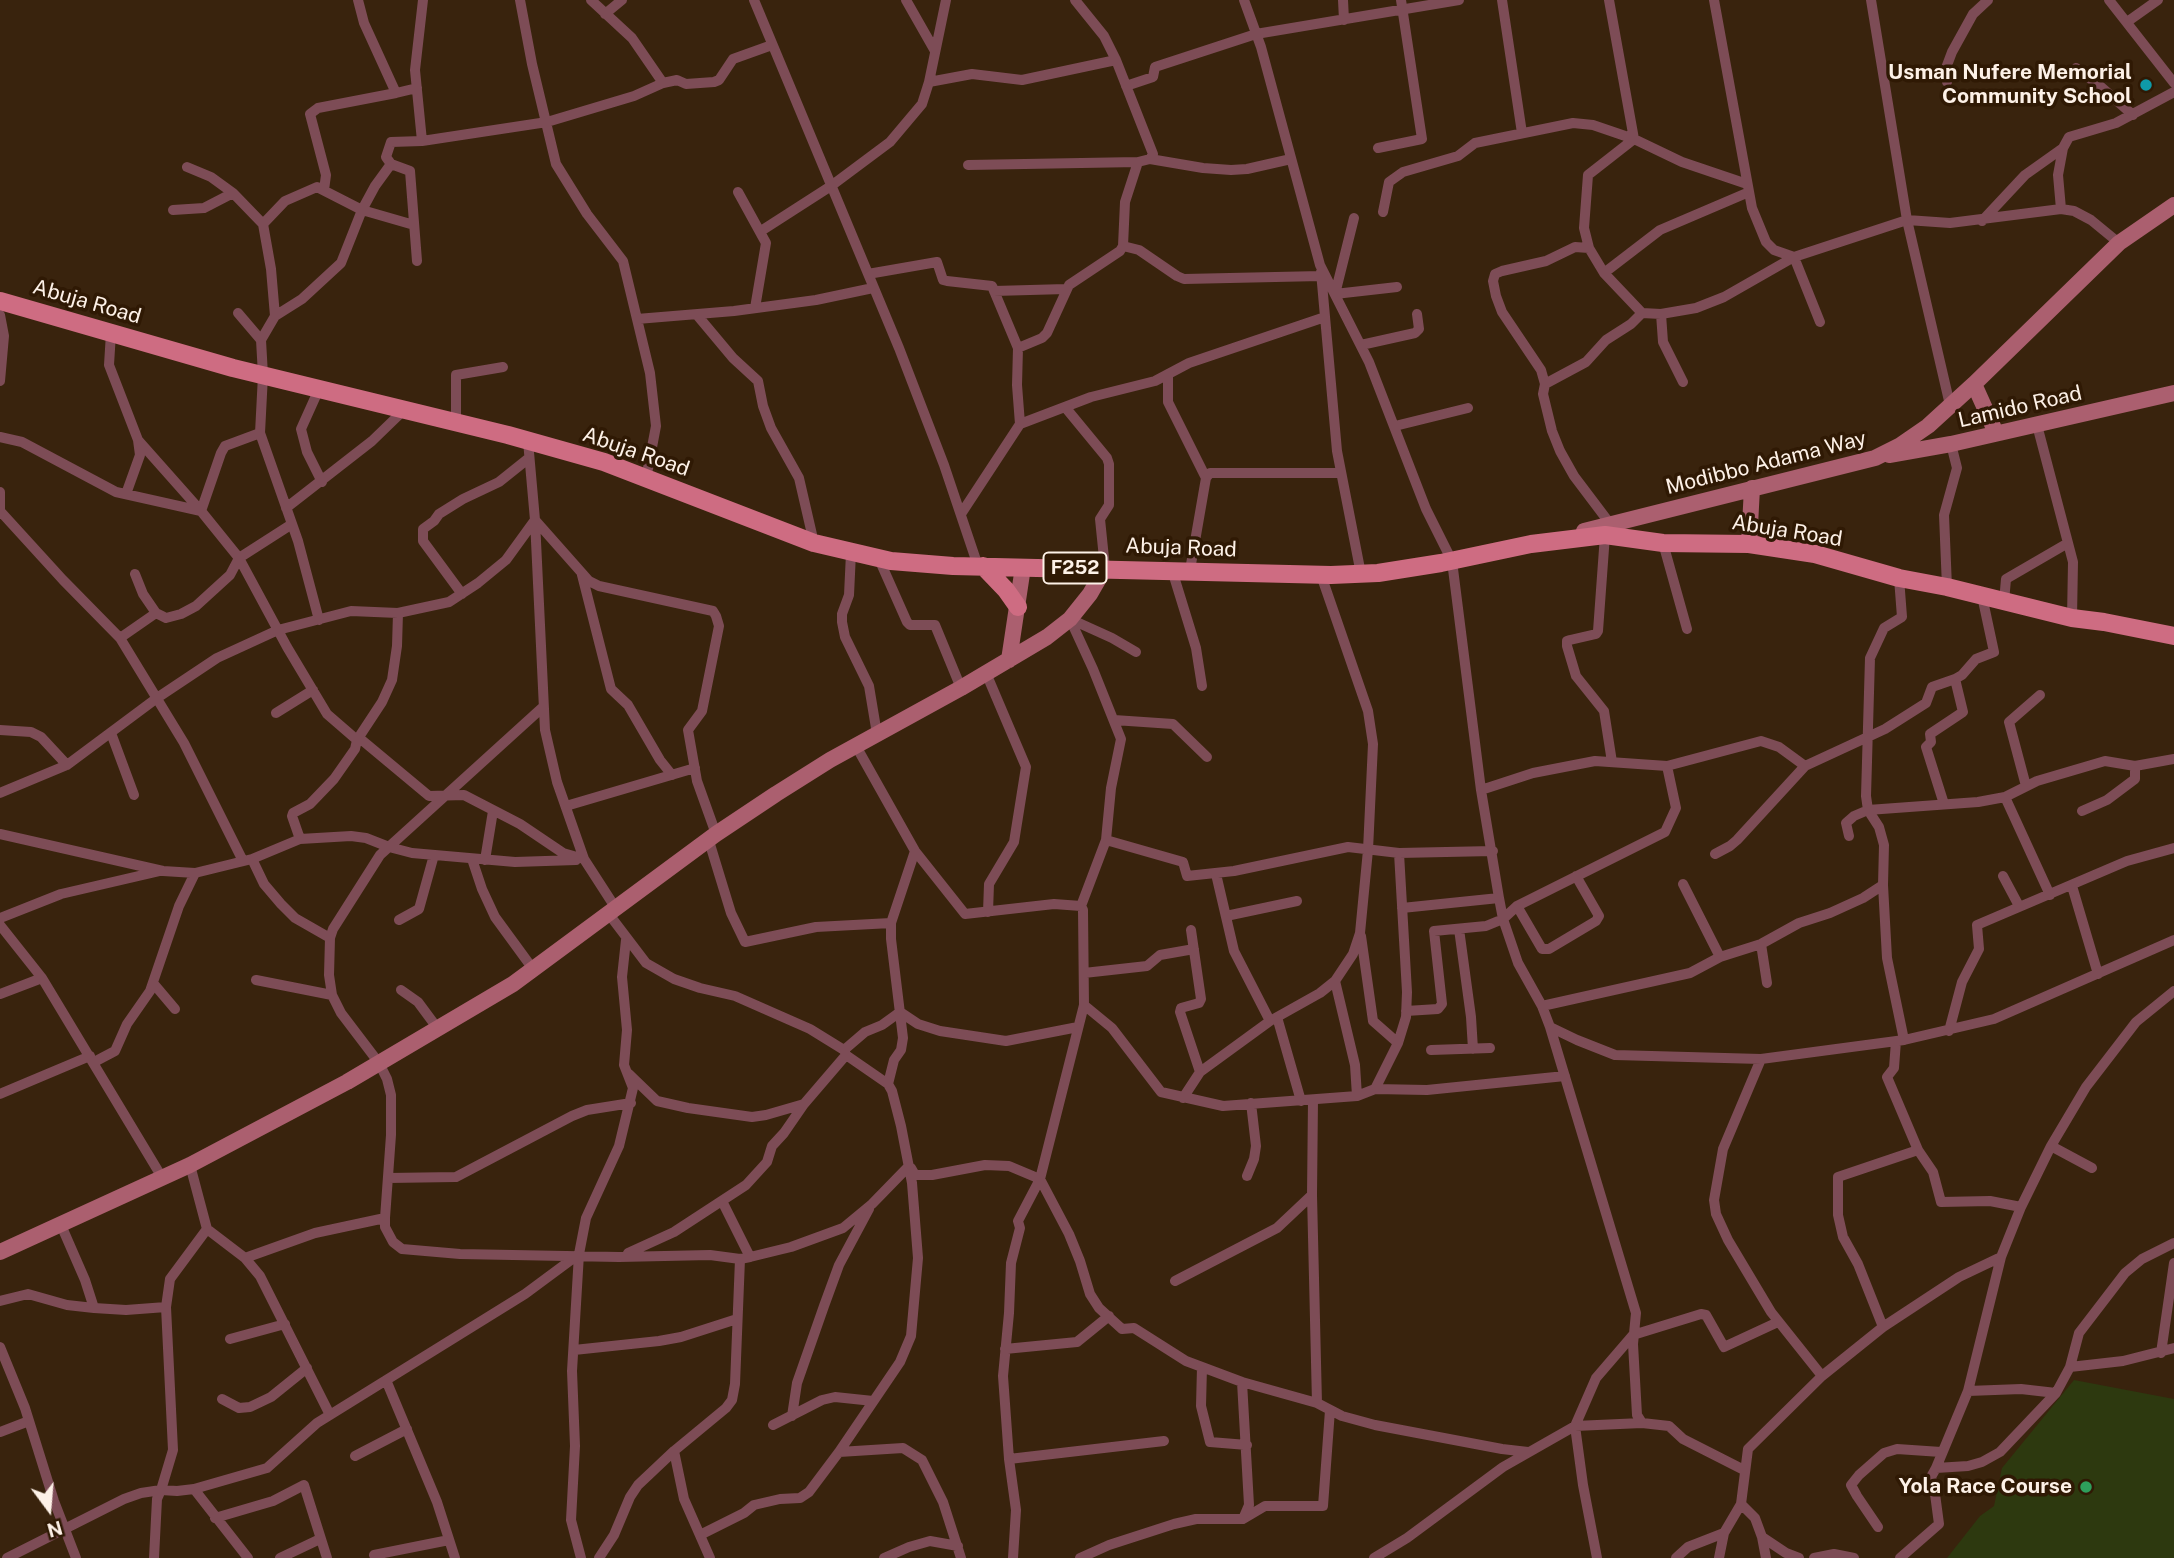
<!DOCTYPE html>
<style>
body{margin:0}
#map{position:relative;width:2174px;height:1558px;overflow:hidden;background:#39230d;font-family:"Public Sans",sans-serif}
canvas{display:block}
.north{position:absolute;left:14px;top:1474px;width:70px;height:70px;-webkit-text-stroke:5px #2f1904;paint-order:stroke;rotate:164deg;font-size:19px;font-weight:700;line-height:28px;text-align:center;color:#fdf1e7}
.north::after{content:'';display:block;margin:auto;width:24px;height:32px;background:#fdf1e7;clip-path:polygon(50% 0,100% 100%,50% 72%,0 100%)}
</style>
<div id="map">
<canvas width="2174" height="1558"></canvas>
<div class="north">N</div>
</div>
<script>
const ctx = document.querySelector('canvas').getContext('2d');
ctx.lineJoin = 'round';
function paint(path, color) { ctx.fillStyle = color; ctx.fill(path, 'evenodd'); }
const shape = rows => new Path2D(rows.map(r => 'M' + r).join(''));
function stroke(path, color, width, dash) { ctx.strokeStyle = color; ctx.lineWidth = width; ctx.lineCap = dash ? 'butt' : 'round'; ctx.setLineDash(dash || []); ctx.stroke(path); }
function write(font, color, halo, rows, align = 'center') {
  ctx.font = font + ' "Public Sans",sans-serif'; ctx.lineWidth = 7; ctx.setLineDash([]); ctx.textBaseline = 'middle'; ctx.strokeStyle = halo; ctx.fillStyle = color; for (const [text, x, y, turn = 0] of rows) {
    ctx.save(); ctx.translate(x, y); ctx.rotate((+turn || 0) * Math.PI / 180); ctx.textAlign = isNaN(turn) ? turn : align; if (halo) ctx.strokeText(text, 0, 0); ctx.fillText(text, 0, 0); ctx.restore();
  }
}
paint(shape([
 [2074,1380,2174,1399,2174,1558,1947,1558,1980,1516,1994,1506,2002,1468]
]), '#2d390f');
stroke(shape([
 [358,0,364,23,396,93,417,88],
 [520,0,532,64,556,164,587,214,623,261,650,373,656,426,646,479],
 [591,0,632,38,663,83],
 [754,0,899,348,944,465,978,566],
 [906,0,935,51],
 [1075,0,1104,36,1116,60,1153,154,1150,159],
 [1244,0,1261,47,1320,265,1369,362,1426,509,1452,561,1481,790,1499,898,1503,919,1518,963,1542,1006,1550,1027,1577,1040,1615,1055,1761,1059,1904,1040,1994,1019,2174,940],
 [1343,0,1344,20],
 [1502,0,1522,133],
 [1609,0,1634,139,1588,175,1584,228,1589,248,1604,273,1642,313,1661,314,1696,308,1724,297,1794,257,1907,220,1950,223,2061,209,2074,211,2091,220,2119,243],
 [1714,0,1752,208,1766,242,1774,250,1794,257,1820,322],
 [1871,0,1907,220,1950,405],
 [2109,0,2174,83],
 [605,14,622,0],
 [2127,22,2158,0],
 [2076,68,2100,86,2133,115],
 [929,82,972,74,1022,80,1116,60],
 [1947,82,1946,68,1952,52,1973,14,1988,0],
 [1126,86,1153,77,1155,67,1256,34,1459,0],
 [422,141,547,122,634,96,663,83,677,80,686,84,714,82,719,80,733,59,772,45],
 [1378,148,1422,139,1401,0],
 [391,164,410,171,417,261],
 [968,165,1138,162,1150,159,1203,168,1231,170,1247,169,1291,159],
 [187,167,211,177,233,193,263,224],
 [324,190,326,175,310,114,318,108,396,93],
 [738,192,766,243,755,308],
 [2061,209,2058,175,2063,148],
 [173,210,204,208,233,193],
 [1383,212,1389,182,1403,172,1458,156,1475,143,1573,123,1593,125,1634,139,1682,162,1747,184],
 [1354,218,1335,294,1397,287],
 [1982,221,2025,175,2063,148,2069,137,2116,123,2174,92],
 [761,231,831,186,890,142,922,104,929,82,946,0],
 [1123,246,1139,250,1177,276,1184,279,1321,276],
 [1589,248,1575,247,1546,261,1502,271,1495,274,1493,281,1496,296,1502,312,1541,370,1545,384,1543,394,1552,431,1560,451,1574,476,1611,525],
 [1321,272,1337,451,1361,574],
 [1604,273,1660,230,1749,192],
 [868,274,937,262,943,280,947,281,992,286,1018,348,1017,385,1020,424],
 [994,291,1066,289],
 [238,313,261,340],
 [1661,314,1663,342,1683,382],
 [0,315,4,336,0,381],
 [697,315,733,358,758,381,763,406,771,428,799,478,814,543],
 [275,316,271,269,263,224,285,201,317,187,362,210,414,225],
 [637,319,734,311,816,300,873,288],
 [111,333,109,365,138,440,140,455,126,494],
 [1361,345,1415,333,1419,329,1417,314],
 [1018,348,1042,338,1047,333,1069,285,1120,251,1123,246,1125,202,1138,162],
 [1168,374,1168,402,1206,478],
 [1545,384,1586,362,1606,340,1631,324,1642,313],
 [319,389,301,429,307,452,322,482],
 [1065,407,1107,458,1109,464,1109,505,1100,519,1105,568],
 [456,422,456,375,503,367],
 [2037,425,2073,562,2072,618],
 [1395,426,1468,408],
 [0,437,22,442,116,492,201,511,239,558,287,647,327,714,357,740,363,741,429,796,464,795,520,824,563,853,584,859],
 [138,440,201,511],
 [528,441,535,520,545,730,557,782,584,859,615,907],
 [0,492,0,514],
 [286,508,372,441,404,410],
 [201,511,221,453,225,446,260,433],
 [1,512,63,580,120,638,184,743,243,861],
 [961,514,1020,424,1091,397,1155,381,1189,363,1325,317],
 [1605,535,1598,631,1596,634,1570,640,1567,641,1567,646,1576,676,1604,711,1612,762],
 [1663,543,1687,629],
 [851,553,849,595,842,614,842,622,845,637,869,686,877,734],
 [879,559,907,622,910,625,935,625,961,688],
 [1172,570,1196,648,1202,686],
 [1190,570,1206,478,1210,473,1341,473],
 [135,574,143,594,156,613,166,618,181,614,196,606,230,575,239,558,292,524],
 [582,575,611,689,628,705,660,760,672,775],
 [1899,578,1902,617,1884,628,1870,658,1866,796,1868,810,1879,827,1884,845,1883,885,1887,958,1904,1040],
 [1947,587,1944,515,1957,468,1951,444],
 [462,594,423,541,423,529,434,521,439,514,463,499,499,482,529,458],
 [2004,602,2006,579,2068,543],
 [1070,619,1112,638,1136,652],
 [319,620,298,541,260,433,263,375,261,340,275,316,302,299,341,263,362,210,375,186,391,164,386,157,391,142,422,141,415,70,423,0],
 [120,638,156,613],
 [986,673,1026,767,1014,842,989,884,988,912],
 [543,707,380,855,333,929,330,938,329,975,332,995,341,1013,379,1063,387,1079,391,1095,391,1135,385,1218,385,1227,393,1242,402,1249,460,1254,619,1257,710,1255,740,1259,750,1257,791,1247,843,1228,872,1204,909,1166],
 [276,713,313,690],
 [1114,720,1173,724,1207,757],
 [0,730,31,732,41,737,67,765],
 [111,733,134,795],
 [856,746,915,851,965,914,1054,904,1081,906],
 [2026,786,2009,722,2040,695],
 [1481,790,1533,773,1595,761,1667,766,1761,741,1779,747,1805,766],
 [0,793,67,765,157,698,217,658,278,630,351,611,398,613,449,602,478,583,506,560,535,520,589,581,599,586,713,611,716,616,719,626,702,711,688,730,697,781,716,834],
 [2005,797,2050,895],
 [1944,804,1926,747,1931,742,1930,734,1963,712,1955,679,1962,675,1976,659,1994,652,1982,596],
 [566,806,695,768],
 [2082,811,2107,800,2135,779,2135,766],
 [0,834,163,871,195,873,252,859,300,839,351,836,366,838,389,847,412,853,515,862,576,860],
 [1849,836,1846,823,1854,816,1868,810,1978,802,2005,797,2037,781,2105,761,2135,766,2174,759],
 [300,839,292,816,293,813,310,804,334,779,355,749,357,740,382,702,392,680,397,646,398,613],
 [1106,840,1183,862,1187,876,1234,871,1348,847,1399,853,1493,851],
 [709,841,731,913,745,942,816,927,891,923],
 [1715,854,1730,846,1737,840,1805,766,1885,729,1926,703,1932,687,1955,679],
 [252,859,264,884,281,904,295,918,330,938],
 [472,859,482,889,495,917,533,969],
 [485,860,493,811],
 [1216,874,1234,951,1270,1021],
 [2003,876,2019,906],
 [1683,884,1720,957],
 [2072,886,2098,974],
 [1517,906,1542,949,1549,949,1596,921,1599,916,1576,876],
 [1402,908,1499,898],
 [608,913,646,963,674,979,700,988,735,996,810,1029,844,1050,846,1055,888,1084],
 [1226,916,1297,901],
 [0,918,61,894,160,871],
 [399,920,419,909,434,855],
 [0,925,42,978,163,1179],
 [1459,929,1471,1017,1473,1049],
 [1191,930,1201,999,1199,1003,1181,1008,1180,1012,1200,1072],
 [1361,936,1373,1021,1398,1043],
 [1761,944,1767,983],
 [1084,973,1147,966,1160,955,1194,949],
 [256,980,332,995],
 [1335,981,1355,1065,1357,1096],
 [153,983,175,1009],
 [401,990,418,1002,438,1029],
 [0,994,42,978],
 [1084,1005,1112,1028,1161,1092,1223,1106,1357,1096,1375,1089,1427,1090,1565,1076],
 [1542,1006,1690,973,1720,957,1761,944,1799,923,1830,913,1863,898,1883,885],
 [1406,1011,1438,1009,1442,1004,1434,931,1486,926,1503,919,1517,906,1665,832,1676,808,1667,766],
 [1277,1017,1301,1101],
 [1550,1027,1636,1313,1633,1344,1637,1415,1642,1423],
 [1949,1031,1962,982,1979,949,1977,925,2127,861,2174,848],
 [1896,1041,1894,1068,1887,1077,1918,1150,1933,1172,1941,1202,1990,1201,2021,1207],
 [844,1050,865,1032,882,1025,900,1012,918,1024,940,1031,1006,1041,1078,1027],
 [1431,1050,1490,1048],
 [1761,1059,1723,1149,1714,1200,1716,1214,1728,1240,1771,1312,1822,1376],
 [95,1064,96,1061,115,1051,127,1024,150,991,179,906,195,873],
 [629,1074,657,1101,688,1108,752,1117,766,1115,804,1104],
 [1375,1089,1398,1043,1406,1017,1407,992,1399,853],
 [0,1094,90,1056],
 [1183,1098,1200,1072,1270,1021,1320,993,1335,981,1353,954,1360,933,1368,850,1373,744,1368,711,1321,575],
 [1313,1100,1312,1195,1317,1403],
 [2051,1146,2092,1168],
 [190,1165,207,1229,245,1258,260,1276,330,1415],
 [911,1168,915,1175,932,1175,985,1165,1009,1166,1040,1179,1069,1234,1080,1261,1090,1294,1099,1308,1122,1329,1134,1328,1186,1361,1242,1382,1317,1403,1342,1416,1375,1425,1502,1449,1528,1452],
 [1247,1176,1254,1159,1256,1146,1251,1103],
 [388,1178,456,1177,572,1116,587,1110,631,1103],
 [722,1201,750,1257],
 [61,1225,85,1280,94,1308],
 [628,1253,674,1232,746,1185,767,1162,772,1146,784,1133,804,1104,846,1055],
 [245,1258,315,1233,385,1218],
 [1175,1281,1277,1228,1312,1195],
 [0,1301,28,1294,67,1305,94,1308,126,1310,166,1307],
 [1883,1327,1858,1264,1843,1237,1838,1215,1838,1177,1918,1150],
 [230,1339,285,1324],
 [0,1347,25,1408,54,1501,76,1558],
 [1005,1349,1077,1342,1109,1316],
 [574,1350,659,1341,681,1337,737,1319],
 [2161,1353,2174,1263],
 [1202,1367,1201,1406,1210,1442,1247,1445],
 [2070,1367,2123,1361,2174,1348],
 [386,1380,437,1502,455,1558],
 [1242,1382,1249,1505,1243,1519],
 [1968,1391,2021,1389,2056,1393],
 [222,1399,239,1408,250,1407,271,1397,307,1368],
 [792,1416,797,1383,824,1306,839,1265,869,1209],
 [773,1425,822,1400,835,1397,873,1401],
 [0,1432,29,1421],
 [839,1452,903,1448,922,1460,943,1502,961,1558],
 [355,1456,407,1429],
 [1009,1459,1164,1441],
 [1936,1468,1968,1391,2001,1257,2021,1207,2051,1146,2086,1087,2136,1022,2174,991],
 [194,1489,248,1558],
 [1741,1504,1755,1518,1762,1537,1786,1553,1799,1558],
 [215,1518,273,1501,304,1485,327,1558],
 [1878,1527,1857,1496,1851,1485,1859,1475,1884,1453,1897,1449,1941,1452],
 [700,1535,744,1513,754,1505,780,1499,800,1498,809,1492,839,1452,900,1362,911,1336,918,1258,912,1183,901,1126,892,1091,888,1084,894,1060,901,1050,903,1038,891,939,891,923,915,851],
 [1762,1537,1766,1558],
 [374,1555,449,1540],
 [7,1558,124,1499,141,1493,161,1490,173,1450,166,1307,170,1279,207,1229],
 [154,1558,157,1499,161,1490,177,1491,194,1489,267,1468,317,1423,525,1294,579,1254],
 [280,1558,320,1539],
 [581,1558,571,1520,575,1446,572,1371,579,1254,586,1218,619,1146,633,1088,624,1065,627,1030,622,977,626,940],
 [599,1558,614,1535,630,1497,638,1485,674,1451],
 [710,1558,684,1499,674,1451,726,1408,732,1400,735,1384,740,1259],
 [884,1558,909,1547,930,1541,958,1546],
 [1013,1558,1016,1510,1009,1459,1003,1376,1009,1313,1011,1263,1020,1228,1018,1221,1040,1179,1084,1005,1083,910,1081,906,1106,840,1111,788,1121,739,1093,669,1070,619],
 [1080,1558,1109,1545,1174,1524,1196,1519,1243,1519,1265,1506,1323,1506,1330,1410],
 [1374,1558,1407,1538,1503,1467,1575,1426,1642,1423,1669,1426,1683,1439,1744,1470],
 [1597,1558,1583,1485,1575,1426,1596,1378,1633,1335,1701,1314,1706,1315,1724,1347,1778,1322],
 [1676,1558,1688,1547,1724,1533,1741,1504,1748,1449,1822,1376,1883,1327,1959,1277,2001,1257],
 [1719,1558,1724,1533],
 [1814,1558,1834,1554,1854,1558],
 [1900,1558,1939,1524,1935,1494,1931,1477,1936,1468,1968,1466,1982,1462,2000,1452,2056,1393,2070,1367,2079,1333,2125,1273,2142,1259,2174,1243]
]), '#7d4c56', 10);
stroke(shape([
 [1974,384,1996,433],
 [1889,455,1951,444,2174,393],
 [1584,531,1875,458,1899,446,1928,426,1974,384,2119,243,2174,205],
 [1749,544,1752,488],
 [1009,660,1023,567],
 [0,1252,190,1165,347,1082,513,984,716,834,776,794,830,760,961,688,1047,637,1070,619,1090,594,1105,568]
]), '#ab5f6f', 16);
stroke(shape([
 [0,301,233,368,508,435,604,462,814,543,891,561,953,566,1331,575,1378,573,1441,563,1531,544,1605,535,1663,543,1749,544,1815,554,1899,578,1947,587,2072,618,2104,622,2174,636],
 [983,566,1006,590,1018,607]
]), '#ce6c82', 18);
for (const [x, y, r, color] of [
 [2146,85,7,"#0f9aa8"],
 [2086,1487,7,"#2e9e5b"]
]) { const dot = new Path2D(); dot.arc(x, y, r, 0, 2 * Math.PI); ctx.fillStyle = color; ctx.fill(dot); stroke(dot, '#2f1904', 2.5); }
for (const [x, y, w] of [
 [1075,568,63]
]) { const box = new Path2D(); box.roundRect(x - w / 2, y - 15.5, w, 31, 5); ctx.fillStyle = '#2f1904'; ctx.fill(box); stroke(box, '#fdf1e7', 2); }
write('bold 19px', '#fdf1e7', null, [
 ["F252",1075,568]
]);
write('bold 21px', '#fdf1e7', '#2f1904', [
 ["Usman Nufere Memorial",2132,73],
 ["Community School",2132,97],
 ["Yola Race Course",2072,1487]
], 'right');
write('21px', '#fdf1e7', '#2f1904', [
 ["Abuja Road",87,302,16],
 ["Lamido Road",2020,407,-13],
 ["Abuja Road",636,452,19],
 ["Modibbo Adama Way",1766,463,-14],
 ["Abuja Road",1787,531,9],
 ["Abuja Road",1181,548,2]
]);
</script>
